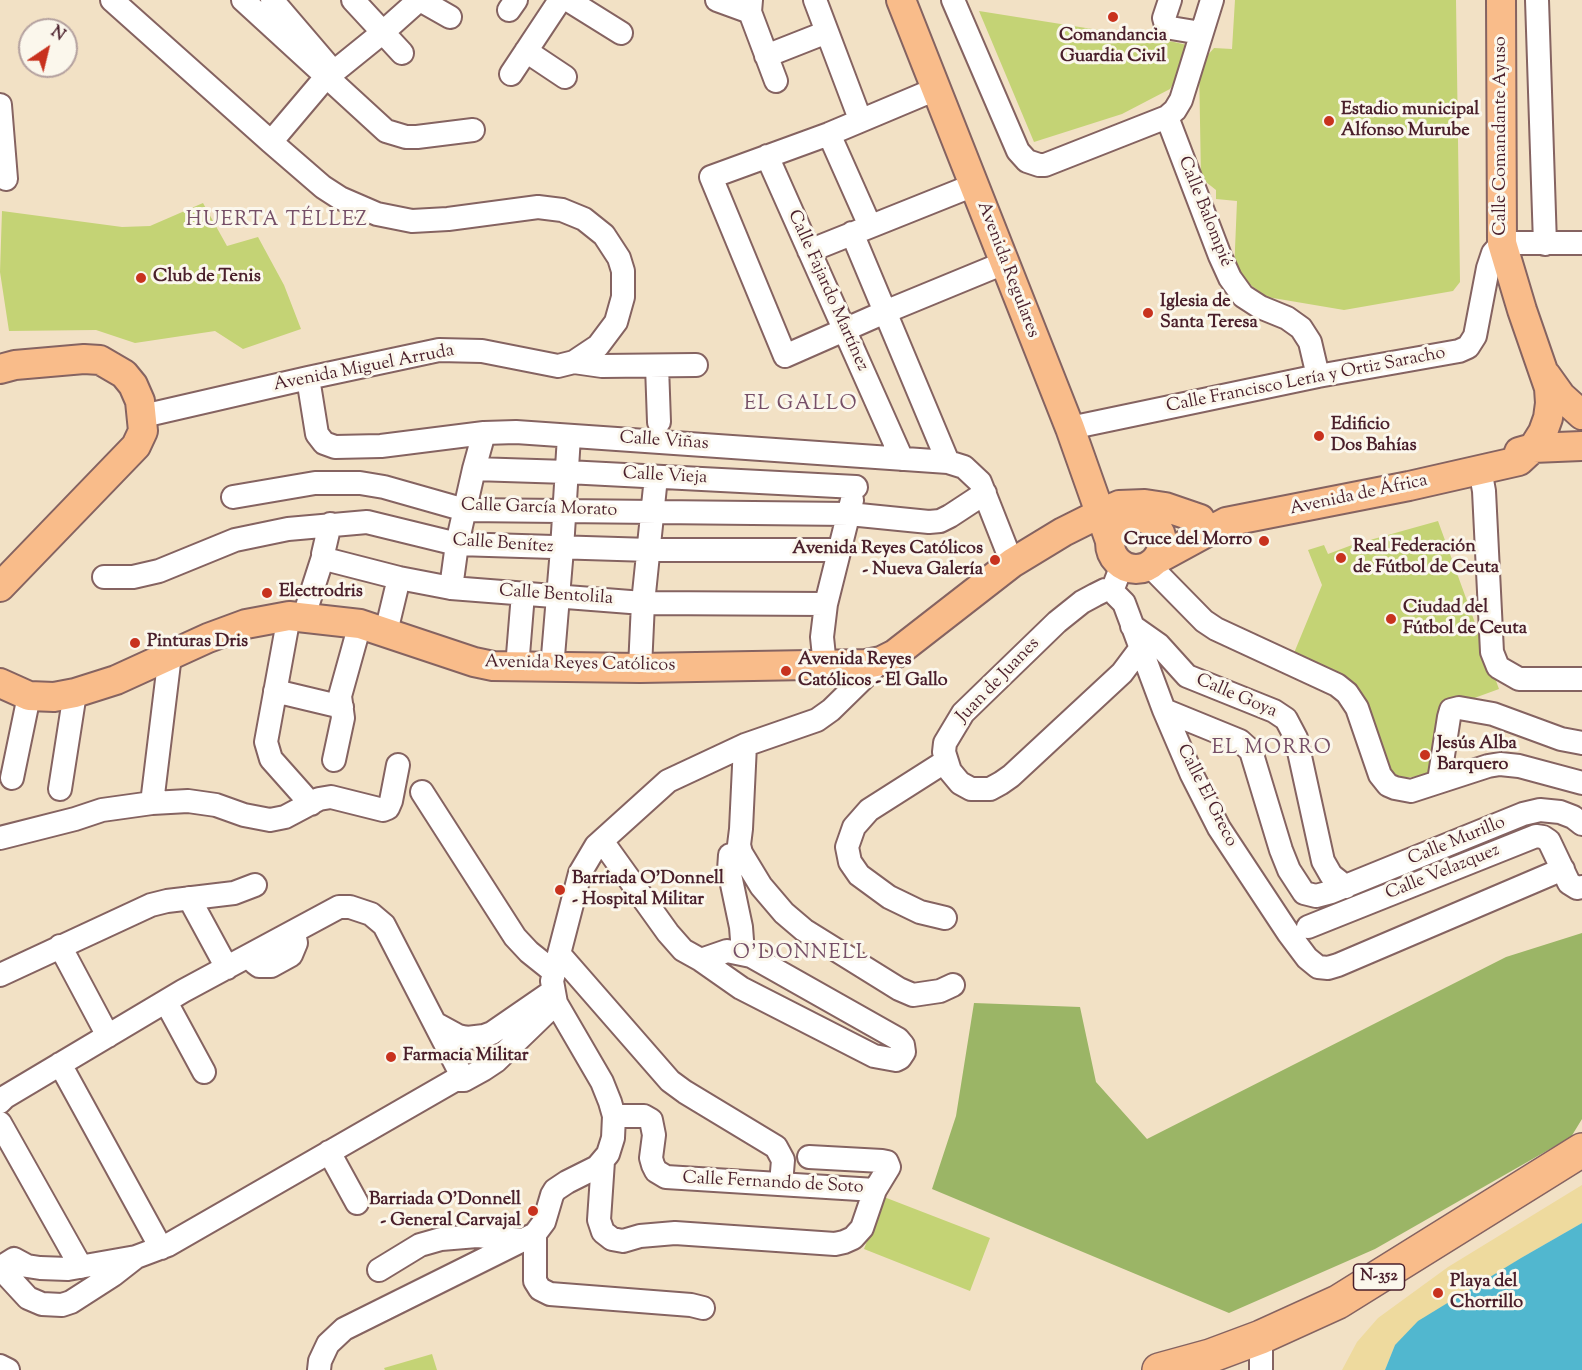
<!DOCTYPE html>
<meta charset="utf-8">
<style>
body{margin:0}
#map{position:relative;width:1582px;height:1370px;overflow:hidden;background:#f2e1c5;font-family:"Sorts Mill Goudy",serif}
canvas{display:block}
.north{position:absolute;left:18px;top:18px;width:60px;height:60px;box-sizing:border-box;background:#fbf7ec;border:2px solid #b4a19f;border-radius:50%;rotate:35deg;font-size:16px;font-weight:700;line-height:24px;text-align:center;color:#4a1f2b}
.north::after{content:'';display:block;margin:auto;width:21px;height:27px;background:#c8321e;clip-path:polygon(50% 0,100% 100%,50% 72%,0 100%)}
</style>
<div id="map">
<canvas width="1582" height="1370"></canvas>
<div class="north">N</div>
</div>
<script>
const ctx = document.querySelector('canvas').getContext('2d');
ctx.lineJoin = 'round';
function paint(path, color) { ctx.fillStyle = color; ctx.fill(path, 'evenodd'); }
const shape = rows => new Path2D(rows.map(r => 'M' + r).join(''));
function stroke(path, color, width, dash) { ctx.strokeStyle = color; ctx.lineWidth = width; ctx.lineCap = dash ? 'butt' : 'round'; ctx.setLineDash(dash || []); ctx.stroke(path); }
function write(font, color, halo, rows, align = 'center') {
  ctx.font = font + ' "Sorts Mill Goudy",serif'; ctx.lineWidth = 6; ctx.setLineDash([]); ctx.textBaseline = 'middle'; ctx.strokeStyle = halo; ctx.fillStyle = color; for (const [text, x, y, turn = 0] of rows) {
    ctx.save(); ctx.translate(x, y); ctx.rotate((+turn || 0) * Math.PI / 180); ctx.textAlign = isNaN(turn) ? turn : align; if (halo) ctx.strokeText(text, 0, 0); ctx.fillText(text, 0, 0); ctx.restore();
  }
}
paint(shape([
 [1235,0,1456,0,1460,282,1453,291,1344,310,1267,297,1234,273,1237,201,1216,199,1216,190,1201,178,1199,65,1214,48,1232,49],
 [979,11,1174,42,1196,47,1170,89,1122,114,1034,142],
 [203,203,227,246,258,237,284,285,301,329,243,349,215,331,135,343,96,330,9,331,0,272,2,211,122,227,150,226],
 [1438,521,1499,689,1447,708,1436,775,1400,778,1388,768,1375,745,1351,682,1320,668,1316,662,1294,653,1322,585,1308,550,1324,545,1328,554,1352,545],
 [884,1197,990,1238,970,1291,864,1249],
 [432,1354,437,1370,385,1370,384,1368]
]), '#c4d375');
paint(shape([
 [1582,933,1582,1119,1571,1137,1375,1249,1229,1313,932,1189,956,1116,974,1003,1080,1007,1096,1082,1147,1139,1506,957]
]), '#9bb566');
paint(shape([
 [1582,1185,1582,1223,1521,1258,1395,1345,1385,1370,1342,1370,1357,1342,1378,1318,1448,1267]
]), '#eeda9e');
paint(shape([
 [1582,1223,1582,1370,1385,1370,1395,1345,1418,1321,1521,1258]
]), '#51b7cf');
const minor = shape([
 [112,0,271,142,323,187,340,198,377,214,412,221,448,219,538,207,562,210,584,219,604,235,619,258,623,271,623,297,616,322,598,346,574,362,558,366,482,351,439,350,308,378,143,416],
 [243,0,386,131,406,137,417,137,473,130],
 [272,0,331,69,335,71,382,33,419,0],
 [353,0,402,53],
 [420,0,450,17],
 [568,0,621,33],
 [717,0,750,12],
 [751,0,750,12,776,81],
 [815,0,860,119],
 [953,0,1018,151,1027,161,1039,165,1045,165,1167,117,1175,110,1181,100,1212,0],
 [1170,0,1164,18,1166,25,1171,28,1201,33],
 [1537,0,1545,244],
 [509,10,516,0],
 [526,51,565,77],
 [766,56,827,32],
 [511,74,560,0],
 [936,89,829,134,711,177,785,356,885,312,1004,263],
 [0,105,6,179],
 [1167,117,1220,256,1230,278,1243,296,1260,307,1287,318,1301,328,1310,342,1318,376],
 [829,134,870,226],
 [271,142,326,77],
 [767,156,902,459],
 [852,233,948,462],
 [809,251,974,185],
 [574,362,602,366,696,365],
 [657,366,659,422],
 [308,378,317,434,324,443,335,447,381,446,484,433,516,432,948,462,964,467,980,482,1012,563],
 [1070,428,1318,376,1459,351,1468,347,1475,336,1488,268,1493,253,1502,243,1582,243],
 [474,469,567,472,856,487],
 [1480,469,1484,491,1492,652,1498,667,1519,679,1582,679],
 [233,497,315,483,360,483,384,487,465,510,849,514,929,522,940,521,950,516,985,493],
 [330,524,323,554,325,559,399,578,451,588,643,603,826,604],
 [1150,566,1204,621,1216,629,1337,685,1347,693,1357,708,1380,775,1388,785,1395,788,1411,791,1488,766,1500,764,1519,766,1582,783],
 [104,577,133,577,159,571,235,540,288,529,367,522,457,544,650,550,840,550],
 [451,588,457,544,474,469,484,433],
 [1112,591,1124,603,1164,710,1191,773,1219,828,1289,934,1307,958,1318,967,1328,968,1338,965,1563,869],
 [1112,591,1105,590,1095,595,1082,602,1057,622,963,713,945,743,944,752,950,771,960,783,971,789,990,789,1001,783,1011,776,1122,673,1140,649],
 [1112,591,1122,565],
 [289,616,266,742,271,759,311,804],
 [304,616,323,557],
 [1132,626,1159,645,1187,676,1274,711,1286,719,1296,738,1323,861,1331,875,1346,887],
 [386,632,399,578],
 [825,666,822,637,826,604,852,500],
 [517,667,523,594],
 [552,668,562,549,569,436],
 [640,668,643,603,656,477],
 [275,691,342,707],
 [1164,710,1240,741,1251,751,1281,850,1289,870,1304,893,1316,896,1331,892,1523,814,1540,810,1560,812,1573,817,1582,824],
 [745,745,741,829,739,845,741,853,761,886,784,913,804,930,899,989,913,995,940,991,953,985],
 [334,760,343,718,340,696,360,624],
 [12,778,29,696],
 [1439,781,1449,717,1451,710,1459,708,1493,714,1561,739,1582,743],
 [60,789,75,693],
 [422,792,515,937,529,952,554,972],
 [152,803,170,655],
 [0,838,75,819,102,810,152,803,188,801,216,805,244,815,270,820,285,817,319,799,331,797,383,810,388,808,391,801,398,765],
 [602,841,668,933,683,950,701,960,741,988,874,1056,896,1060,900,1058,904,1052,903,1045,898,1039,751,956,727,951,701,960],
 [741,853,730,855,729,870,741,927,743,953],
 [189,898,227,968],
 [945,918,920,912,889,897,859,875,850,862,847,847,854,827,869,810,946,761],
 [1308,927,1536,836,1543,837,1549,841,1569,883,1577,888,1582,887],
 [60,946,108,1036],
 [251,955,255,963,259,966,271,966,291,955,296,943,294,932],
 [560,955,670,1081,685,1092,776,1147,783,1160,781,1184],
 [0,975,151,905,167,901,234,893,255,885],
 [166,1002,204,1072],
 [436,1024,458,1036,467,1038,484,1036,492,1033,553,991],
 [60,1064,161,1248],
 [0,1102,5,1097,183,991,339,907,350,907,371,914,384,925,464,1080],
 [614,1116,644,1116,651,1120,654,1135,651,1158,653,1165,656,1171,666,1177,875,1190],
 [0,1123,81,1267],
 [329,1152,357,1203],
 [603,1161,599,1220,603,1232,612,1239,623,1241,640,1236,675,1233,835,1244,844,1242,853,1238,862,1228,875,1190,889,1167,887,1162,882,1161,809,1157],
 [535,1234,535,1281,540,1289,550,1294,691,1305,703,1308],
 [136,1257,168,1245,455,1080,464,1080,484,1069,496,1061,556,1003],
 [136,1257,113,1275,71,1302,62,1305,42,1304,28,1298,4,1272,6,1264,14,1259,27,1266,40,1268,68,1269,136,1257],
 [379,1270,420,1245,441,1239,477,1236,523,1240],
 [0,1366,8,1370],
 [319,1370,320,1361,328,1344,344,1329,535,1234,544,1222,552,1195,555,1190,567,1182,597,1167,608,1154,613,1138,614,1116,610,1102,602,1082,556,1003,552,981,580,873,596,846,668,781,745,745,817,720,831,710,881,661],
 [1261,1370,1261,1337]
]);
const major = shape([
 [901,0,1070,428,1110,541],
 [0,369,15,365,84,359,100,360,124,374,133,385,140,401,143,431,136,446,0,587],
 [1546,375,1561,396,1582,415],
 [1519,452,1533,448,1582,446],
 '1110 543a26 26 0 1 1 52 0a26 26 0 1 1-52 0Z',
 [1158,559,1226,522,1409,486,1519,461,1533,448,1543,432,1548,418,1550,403,1549,388,1522,310,1502,243,1501,0],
 [0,683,29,696,54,697,75,693,116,680,208,638,246,624,289,616,360,624,474,662,493,666,640,668,866,664,881,661,895,654,1012,563,1063,532,1101,513,1119,505,1145,504,1165,507,1200,519]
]);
const highway = shape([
 [1159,1370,1210,1356,1261,1337,1338,1302,1582,1150]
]);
stroke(minor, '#856361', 26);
stroke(major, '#856361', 32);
stroke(highway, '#856361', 36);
stroke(minor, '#fff', 22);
stroke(major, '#f9bc8a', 28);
stroke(highway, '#f9bc8a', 33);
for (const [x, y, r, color] of [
 [1113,17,6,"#c8321e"],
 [1329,121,6,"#c8321e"],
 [141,278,6,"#c8321e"],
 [1148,313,6,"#c8321e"],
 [1319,436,6,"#c8321e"],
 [1264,541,6,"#c8321e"],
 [1341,558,6,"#c8321e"],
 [995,560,6,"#c8321e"],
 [267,593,6,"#c8321e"],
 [1391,619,6,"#c8321e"],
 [135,643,6,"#c8321e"],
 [786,671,6,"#c8321e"],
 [1425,755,6,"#c8321e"],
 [560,890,6,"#c8321e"],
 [391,1057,6,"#c8321e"],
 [533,1211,6,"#c8321e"],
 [1438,1293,6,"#c8321e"]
]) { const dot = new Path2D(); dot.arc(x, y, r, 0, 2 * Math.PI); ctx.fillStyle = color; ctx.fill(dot); stroke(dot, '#fbf7ec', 2); }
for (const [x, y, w] of [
 [1379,1277,51]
]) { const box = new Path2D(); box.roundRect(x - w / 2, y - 13, w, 26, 4.5); ctx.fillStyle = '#fbf7ec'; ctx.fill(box); stroke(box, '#4a1f2b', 1.5); }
write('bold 16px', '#4a1f2b', null, [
 ["N-352",1379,1277]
]);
write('bold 18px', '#4a1f2b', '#fbf7ec', [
 ["Comandancia",1113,37,"center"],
 ["Guardia Civil",1113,58,"center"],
 ["Estadio municipal",1341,111],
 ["Alfonso Murube",1341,132],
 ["Club de Tenis",153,278],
 ["Iglesia de",1160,303],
 ["Santa Teresa",1160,324],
 ["Edificio",1331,426],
 ["Dos Bahías",1331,447],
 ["Cruce del Morro",1252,541,"right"],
 ["Real Federación",1353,548],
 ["de Fútbol de Ceuta",1353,569],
 ["Avenida Reyes Católicos",983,550,"right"],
 ["- Nueva Galería",983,571,"right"],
 ["Electrodris",279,593],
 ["Ciudad del",1403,609],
 ["Fútbol de Ceuta",1403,630],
 ["Pinturas Dris",147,643],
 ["Avenida Reyes",798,661],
 ["Católicos - El Gallo",798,682],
 ["Jesús Alba",1437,745],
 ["Barquero",1437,766],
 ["Barriada O'Donnell",572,880],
 ["- Hospital Militar",572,901],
 ["Farmacia Militar",403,1057],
 ["Barriada O'Donnell",521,1201,"right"],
 ["- General Carvajal",521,1222,"right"],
 ["Playa del",1450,1283],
 ["Chorrillo",1450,1304]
], 'left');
write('18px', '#4a1f2b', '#fbf7ec', [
 ["Calle Comandante Ayuso",1502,136,-90],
 ["Calle Balompié",1204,212,68],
 ["Avenida Regulares",1007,270,69],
 ["Calle Fajardo Martínez",827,291,66],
 ["Avenida Miguel Arruda",364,369,-11],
 ["Calle Francisco Lería y Ortiz Saracho",1306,381,-11],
 ["Calle Viñas",664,442,4],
 ["Calle Vieja",665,477,3],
 ["Avenida de África",1359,496,-12],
 ["Calle García Morato",539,509,2],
 ["Calle Benítez",503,545,4],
 ["Calle Bentolila",556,596,4],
 ["Avenida Reyes Católicos",580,665,1],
 ["Juan de Juanes",999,681,-46],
 ["Calle Goya",1236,697,23],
 ["Calle El Greco",1206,796,63],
 ["Calle Murillo",1457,842,-22],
 ["Calle Velazquez",1443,873,-22],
 ["Calle Fernando de Soto",773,1184,3]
]);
ctx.letterSpacing = '1.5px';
write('20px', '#764f67', '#fbf7ec', [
 ["HUERTA TÉLLEZ",277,222],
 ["EL GALLO",801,406],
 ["EL MORRO",1272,750],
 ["O'DONNELL",801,955]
]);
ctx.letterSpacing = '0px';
</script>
